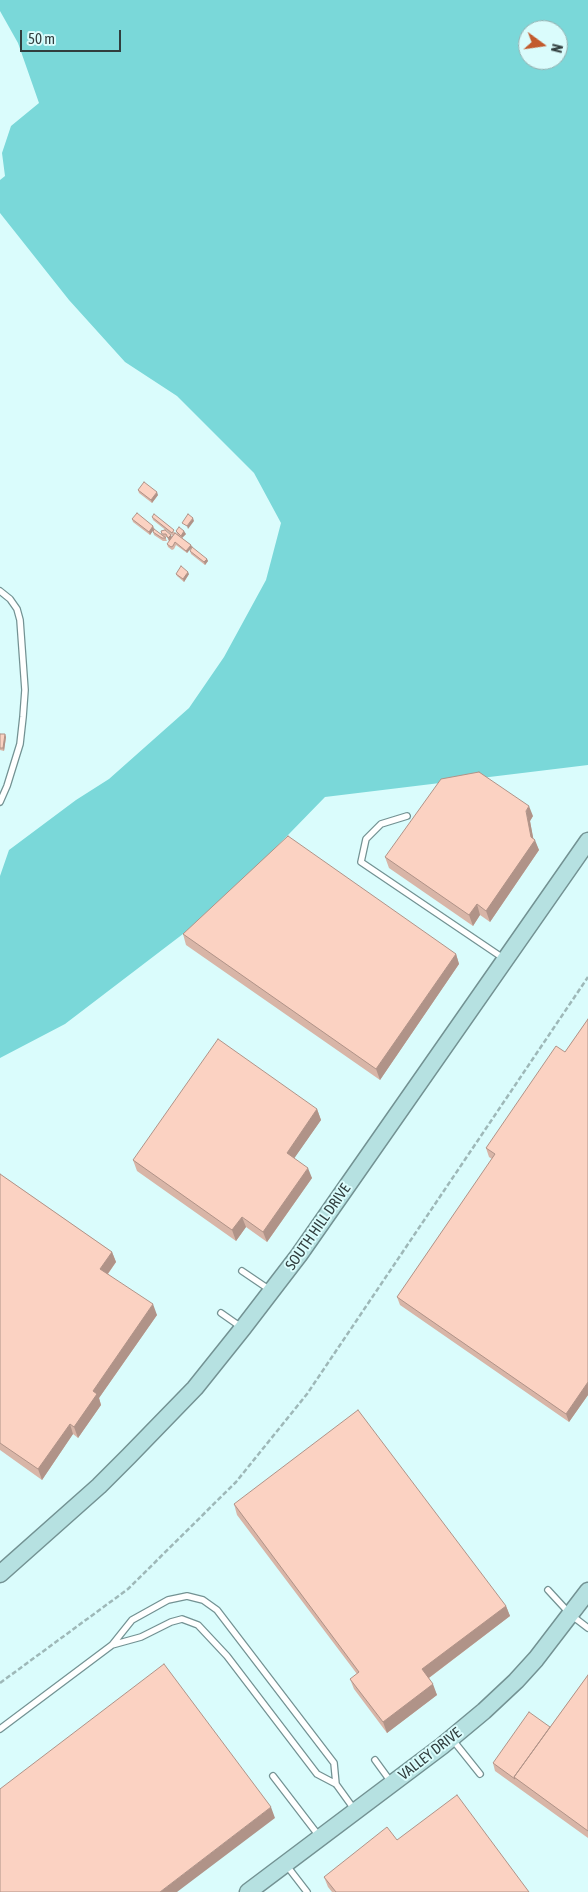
<!DOCTYPE html>
<style>
body{margin:0}
#map{position:relative;width:588px;height:1892px;overflow:hidden;background:#dafcfc;font-family:"Asap Condensed",sans-serif}
canvas{display:block}
.north{position:absolute;left:518px;top:20px;width:50px;height:50px;box-sizing:border-box;background:#dafcfc;border:1px solid #96b0b0;border-radius:50%;rotate:104deg;font-size:14px;font-weight:700;line-height:20px;text-align:center;color:#313e3e}
.north::after{content:'';display:block;margin:auto;width:18px;height:22px;background:#c25b2e;clip-path:polygon(50% 0,100% 100%,50% 72%,0 100%)}
.scale{position:absolute;left:20px;top:30px;width:101px;height:22px;box-sizing:border-box;border:2px solid #313e3e;border-top:0;padding-left:6px;font-size:15px;line-height:18px;white-space:nowrap;color:#313e3e;-webkit-text-stroke:4px #dafcfc;paint-order:stroke}
</style>
<div id="map">
<canvas width="588" height="1892"></canvas>
<div class="north">N</div>
<div class="scale">50 m</div>
</div>
<script>
const ctx = document.querySelector('canvas').getContext('2d');
ctx.lineJoin = 'round';
function paint(path, color) { ctx.fillStyle = color; ctx.fill(path, 'evenodd'); }
const shape = rows => new Path2D(rows.map(r => 'M' + r).join(''));
function stroke(path, color, width, dash) { ctx.strokeStyle = color; ctx.lineWidth = width; ctx.lineCap = dash ? 'butt' : 'round'; ctx.setLineDash(dash || []); ctx.stroke(path); }
function write(font, color, halo, rows, align = 'center') {
  ctx.font = font + ' "Asap Condensed",sans-serif'; ctx.lineWidth = 4; ctx.setLineDash([]); ctx.textBaseline = 'middle'; ctx.strokeStyle = halo; ctx.fillStyle = color; for (const [text, x, y, turn = 0] of rows) {
    ctx.save(); ctx.translate(x, y); ctx.rotate((+turn || 0) * Math.PI / 180); ctx.textAlign = isNaN(turn) ? turn : align; if (halo) ctx.strokeText(text, 0, 0); ctx.fillText(text, 0, 0); ctx.restore();
  }
}
paint(shape([
 [0,0,588,0,588,765,325,797,217,908,65,1024,0,1058,0,876,9,850,76,800,109,779,189,708,224,657,266,580,281,523,254,473,177,396,125,362,69,300,0,213,0,180,5,176,2,153,11,126,39,103,18,43,0,11],
 [528,30,558,30,558,60,528,60]
]), '#7ad8d9');
const lane = shape([
 [0,591,10,599,17,609,20,620,25,690,23,717,20,744,7,786,0,802],
 [407,816,381,824,366,839,361,862,503,958],
 [242,1271,270,1290],
 [221,1313,241,1327],
 [548,1590,571,1615,588,1628],
 [112,1645,141,1637,171,1622,182,1619,198,1625,227,1656,317,1774,336,1784,354,1809],
 [0,1729,112,1645,132,1620,168,1600,187,1596,203,1600,217,1610,334,1763,336,1784],
 [452,1739,480,1774],
 [375,1760,391,1782],
 [273,1776,319,1836],
 [287,1866,307,1892]
]);
const secondary = shape([
 [0,1574,99,1486,129,1456,195,1388,243,1328,299,1255,588,841],
 [248,1892,442,1746,484,1711,516,1681,536,1659,588,1591]
]);
stroke(lane, '#739293', 8);
stroke(secondary, '#739293', 19);
stroke(shape([
 [0,1683,128,1589,236,1482,307,1394,588,977]
]), '#9eb8b8', 2.5, [5, 2.5]);
stroke(lane, '#fff', 5.5);
stroke(secondary, '#b6e1e1', 16);
paint(shape([
 [138,490,158,495,152,503,139,493],
 [152,517,177,534,176,531,186,534,182,538,191,545,192,547,187,553,176,545,174,549,172,550,168,547,167,544,171,539,169,541,167,537,165,537,167,541,163,541,154,535,153,532,163,536,161,531,171,535,172,537,173,536,153,520],
 [132,519,153,526,154,529,150,535,133,522],
 [190,551,207,559,208,561,205,565,191,554],
 [176,574,189,574,184,582,177,576],
 [0,734,5,734,6,737,4,751,0,750],
 [533,816,530,821,533,838,539,850,490,922,480,915,473,926,389,868,385,857],
 [183,934,456,954,459,964,380,1080,186,945],
 [588,1019,588,1395,569,1422,400,1305,397,1297,492,1159,489,1157,486,1148,565,1052],
 [317,1109,321,1120,294,1158,312,1178,267,1242,246,1227,236,1241,137,1171,133,1160],
 [0,1174,112,1252,116,1262,108,1274,157,1315,99,1398,101,1405,78,1438,73,1434,42,1480,0,1450],
 [234,1504,506,1606,510,1616,429,1678,437,1695,387,1733,354,1689,350,1679,357,1674,237,1515],
 [588,1675,588,1838,495,1771,493,1763,550,1727],
 [397,1840,529,1892,332,1892,328,1887,324,1877]
]), '#d8b5a7');
paint(shape([
 [157,492,158,495,152,503,151,500],
 [193,518,194,521,188,529,187,526],
 [153,526,154,529,150,535,149,532],
 [184,531,186,534,182,538,181,536],
 [171,535,172,538,169,541,168,538],
 [191,545,192,547,187,553,186,551],
 [207,559,208,561,205,565,204,562],
 [188,572,189,574,184,582,183,579],
 [5,734,6,737,4,751,3,748],
 [529,806,533,816,530,821,534,842,535,840,539,850,490,922,486,911,531,837,526,811],
 [477,904,480,915,473,926,469,915],
 [456,954,459,964,380,1080,376,1069],
 [317,1109,321,1120,291,1163,287,1153],
 [308,1168,312,1178,267,1242,263,1232],
 [242,1217,246,1227,236,1241,232,1230],
 [112,1252,116,1262,104,1279,100,1269],
 [153,1304,157,1315,99,1398,101,1405,78,1438,74,1427,93,1391],
 [588,1382,588,1395,569,1422,566,1414],
 [70,1424,73,1434,42,1480,38,1469],
 [506,1606,510,1616,426,1680,422,1669],
 [433,1684,437,1695,387,1733,383,1722],
 [271,1807,275,1818,177,1892,160,1892]
]), '#b09388');
const building = shape([
 [144,482,157,492,151,500,138,490,144,482],
 [137,513,153,526,149,532,132,519,137,513],
 [154,514,174,530,172,533,152,517,154,514],
 [188,514,193,518,187,526,182,523,188,514],
 [179,527,184,531,181,536,176,531,179,527],
 [154,529,166,538,162,538,153,532,154,529],
 [165,530,171,535,168,538,166,534,162,534,161,531,165,530],
 [175,533,191,545,186,551,175,542,173,546,171,547,167,544,175,533],
 [192,547,207,559,204,562,190,551,192,547],
 [181,566,188,572,183,579,176,574,181,566],
 [0,734,5,734,3,748,0,748,0,734],
 [479,772,529,806,526,811,531,837,535,840,486,911,477,904,469,915,385,857,441,779,479,772],
 [288,836,456,954,376,1069,183,934,288,836],
 [588,1019,588,1382,566,1414,397,1297,495,1154,486,1148,556,1046,565,1052,588,1019],
 [218,1039,317,1109,287,1153,308,1168,263,1232,242,1217,232,1230,133,1160,218,1039],
 [0,1174,112,1252,100,1269,153,1304,93,1391,97,1394,74,1427,70,1424,38,1469,0,1443,0,1174],
 [358,1410,506,1606,422,1669,433,1684,383,1722,350,1679,359,1672,234,1504,358,1410],
 [164,1664,271,1807,160,1892,0,1892,0,1789,164,1664],
 [588,1675,588,1831,514,1777,588,1675],
 [529,1712,550,1727,514,1777,515,1779,493,1763,529,1712],
 [457,1795,529,1892,336,1892,324,1877,387,1827,397,1840,457,1795]
]);
paint(building, '#fbd2c2');
stroke(building, '#b09388', 1);
write('15px', '#313e3e', '#dafcfc', [
 ["SOUTH HILL DRIVE",318,1227,-55],
 ["VALLEY DRIVE",430,1754,-38]
]);
</script>
